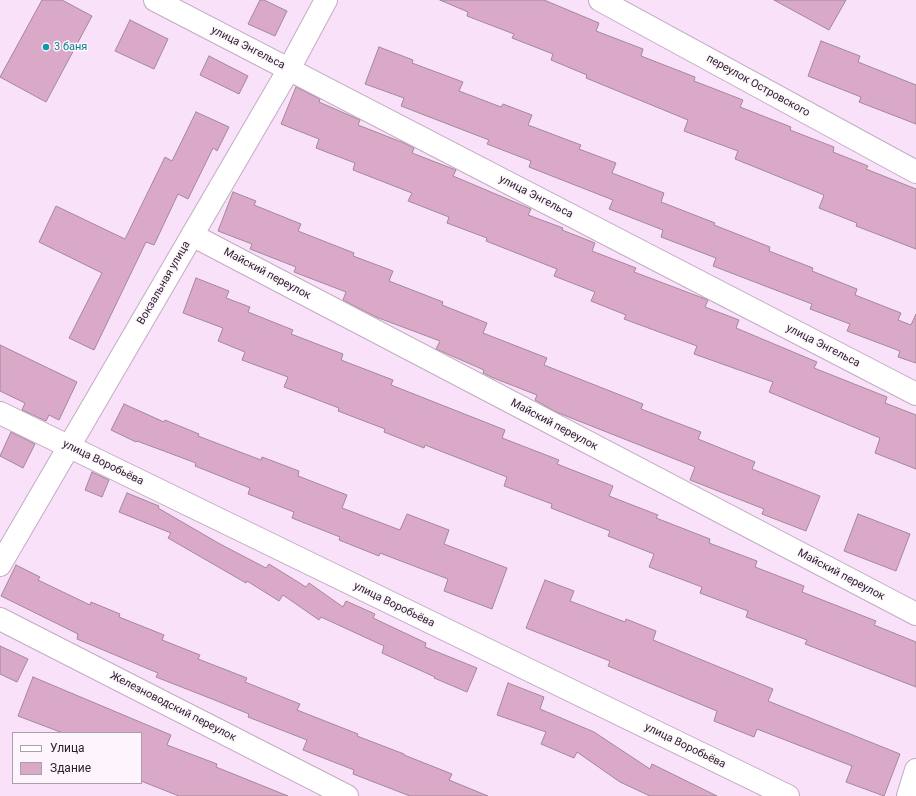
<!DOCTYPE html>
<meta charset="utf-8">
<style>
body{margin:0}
#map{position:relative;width:916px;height:796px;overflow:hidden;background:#f9e1f9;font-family:Roboto,sans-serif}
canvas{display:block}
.legend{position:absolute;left:12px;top:732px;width:130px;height:52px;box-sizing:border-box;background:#fdf4fd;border:1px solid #a9a0a9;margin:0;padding:5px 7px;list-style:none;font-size:12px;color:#2c232c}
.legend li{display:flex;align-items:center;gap:8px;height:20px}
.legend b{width:20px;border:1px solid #a9a0a9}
</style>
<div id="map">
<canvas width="916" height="796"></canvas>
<ul class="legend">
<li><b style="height:5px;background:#fff"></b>Улица</li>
<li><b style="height:11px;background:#dba9c8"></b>Здание</li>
</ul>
</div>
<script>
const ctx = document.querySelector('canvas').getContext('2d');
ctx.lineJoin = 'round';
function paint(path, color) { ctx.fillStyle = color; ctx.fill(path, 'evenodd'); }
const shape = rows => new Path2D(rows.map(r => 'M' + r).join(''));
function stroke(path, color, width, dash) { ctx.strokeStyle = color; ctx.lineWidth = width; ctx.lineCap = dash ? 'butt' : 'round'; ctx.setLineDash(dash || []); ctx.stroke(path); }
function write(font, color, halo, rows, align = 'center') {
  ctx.font = font + ' Roboto,sans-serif'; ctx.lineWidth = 3; ctx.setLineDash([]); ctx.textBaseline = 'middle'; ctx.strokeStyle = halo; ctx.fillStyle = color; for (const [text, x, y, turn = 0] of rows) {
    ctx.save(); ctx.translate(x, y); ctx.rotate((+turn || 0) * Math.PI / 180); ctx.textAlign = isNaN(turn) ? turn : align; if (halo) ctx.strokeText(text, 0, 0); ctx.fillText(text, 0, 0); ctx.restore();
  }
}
const building = shape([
 [42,0,62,0,92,16,46,102,0,77,42,0],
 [260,0,264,0,287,11,275,36,248,24,260,0],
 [440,0,544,0,599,23,596,31,643,49,641,56,695,77,694,81,743,100,740,107,791,127,790,130,834,147,833,152,868,166,866,169,916,189,916,249,856,226,857,223,819,208,824,195,735,159,738,151,684,131,688,120,586,78,587,75,551,60,553,54,512,38,514,34,467,16,468,12,440,0],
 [774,0,846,0,829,30,774,0],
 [130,20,168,39,154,69,115,51,130,20],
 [821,41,860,56,858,62,916,85,916,124,859,102,861,97,808,76,821,41],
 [379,47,413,60,412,63,463,82,459,91,501,107,503,104,532,115,528,125,581,145,579,149,616,163,612,173,664,193,661,202,715,223,714,225,770,247,769,251,813,268,812,271,857,289,855,295,901,313,898,320,911,325,916,314,916,363,898,357,900,351,847,331,850,324,810,309,812,304,713,266,716,258,661,237,663,230,609,209,613,200,529,167,531,161,487,144,489,140,401,106,404,98,365,84,379,47],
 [209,56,248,76,239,94,200,75,209,56],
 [296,87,320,99,319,102,360,120,358,125,404,143,414,148,412,153,456,170,453,176,531,209,528,215,563,228,562,230,595,243,592,251,636,268,634,272,708,300,705,307,739,320,736,328,817,362,814,368,887,397,885,403,916,415,916,469,875,453,880,438,769,392,773,382,694,354,697,346,624,319,626,315,591,301,595,292,554,276,557,269,486,241,487,238,447,223,449,217,408,201,412,193,353,170,355,163,316,148,319,139,281,124,296,87],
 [196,112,229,127,217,151,213,148,188,199,178,194,154,245,146,242,94,350,69,338,102,273,39,242,56,206,125,239,165,157,172,161,196,112],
 [233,192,256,201,254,205,301,224,298,231,354,253,353,256,393,271,389,281,443,302,442,305,487,323,483,333,547,358,544,365,643,404,641,409,701,432,698,439,755,462,752,469,820,496,806,531,762,514,764,509,690,480,695,467,556,412,535,400,537,395,491,377,483,373,484,370,436,349,440,341,376,317,343,300,346,292,294,272,296,267,250,249,252,244,218,231,233,192],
 [196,278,229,291,226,298,250,307,248,312,293,330,291,334,343,354,341,360,393,380,391,385,505,430,502,438,559,460,557,464,613,486,609,496,658,515,656,518,710,539,709,543,757,561,755,567,804,586,802,592,876,621,874,625,916,642,916,687,805,644,807,640,746,617,748,611,700,593,702,587,649,567,654,554,608,536,610,531,551,508,552,504,504,486,507,477,425,445,424,448,384,432,385,429,338,411,339,408,284,387,288,377,242,360,245,352,218,341,223,328,183,313,196,278],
 [0,345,77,382,59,420,49,415,46,421,22,410,25,403,0,391,0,345],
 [124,404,164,422,165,420,199,434,198,436,261,460,262,457,299,471,298,476,347,495,342,508,400,530,407,514,449,530,444,544,507,568,492,609,444,591,448,579,380,553,379,556,339,540,340,537,292,518,294,512,248,494,250,488,195,466,196,463,137,441,136,442,111,430,124,404],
 [11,432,35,444,23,468,0,456,11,432],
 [92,472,109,480,102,497,85,490,92,472],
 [127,493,159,506,158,508,220,544,266,568,269,564,306,587,309,583,343,607,346,601,375,614,373,618,426,643,425,647,477,668,467,692,434,678,435,677,382,653,384,646,321,617,319,620,283,595,279,601,247,581,246,583,168,538,171,533,119,512,127,493],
 [858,514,910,534,896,571,844,551,858,514],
 [16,565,40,577,38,580,90,605,91,602,120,614,119,617,164,635,162,640,200,655,198,659,247,678,245,682,300,704,297,710,358,734,357,736,404,754,404,755,452,774,449,780,488,796,410,796,353,774,354,770,303,750,307,740,248,717,249,714,212,699,156,677,158,673,77,639,78,634,1,596,16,565],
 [545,580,574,591,570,601,625,622,626,619,656,631,653,640,773,689,768,701,900,754,884,796,846,782,852,766,757,729,754,737,714,721,717,711,608,666,610,661,526,628,545,580],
 [0,646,28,659,17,682,0,674,0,646],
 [33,677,171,735,167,745,217,764,216,767,288,796,179,796,141,781,141,733,63,733,18,716,33,677],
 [508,683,544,697,540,709,594,732,650,769,652,764,717,796,650,796,620,782,577,752,574,758,541,744,546,732,497,715,508,683]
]);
paint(building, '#dba9c8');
stroke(building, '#a28898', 1);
const minor = shape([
 [155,0,916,394],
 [600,0,916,172],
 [192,235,916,614],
 [0,413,788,796],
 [0,565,289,69,326,0],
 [0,619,347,796],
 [908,796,916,770]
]);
stroke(minor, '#c2acc2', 24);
stroke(minor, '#fff', 22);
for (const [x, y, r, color] of [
 [46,47,4,"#0f9aa8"]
]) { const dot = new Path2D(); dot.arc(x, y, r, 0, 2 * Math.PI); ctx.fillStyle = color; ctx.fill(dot); stroke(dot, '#fdf4fd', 1.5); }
write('11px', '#0d838f', '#fdf4fd', [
 ["3 баня",54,47]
], 'left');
write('11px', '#2c232c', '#fdf4fd', [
 ["улица Энгельса",248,48,27],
 ["переулок Островского",758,86,29],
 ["улица Энгельса",536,197,27],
 ["Майский переулок",267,274,28],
 ["Вокзальная улица",164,283,-60],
 ["улица Энгельса",823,346,27],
 ["Майский переулок",554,425,28],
 ["улица Воробьёва",103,463,26],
 ["Майский переулок",841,575,28],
 ["улица Воробьёва",394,605,26],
 ["Железноводский переулок",173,707,27],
 ["улица Воробьёва",685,746,26]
]);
</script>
